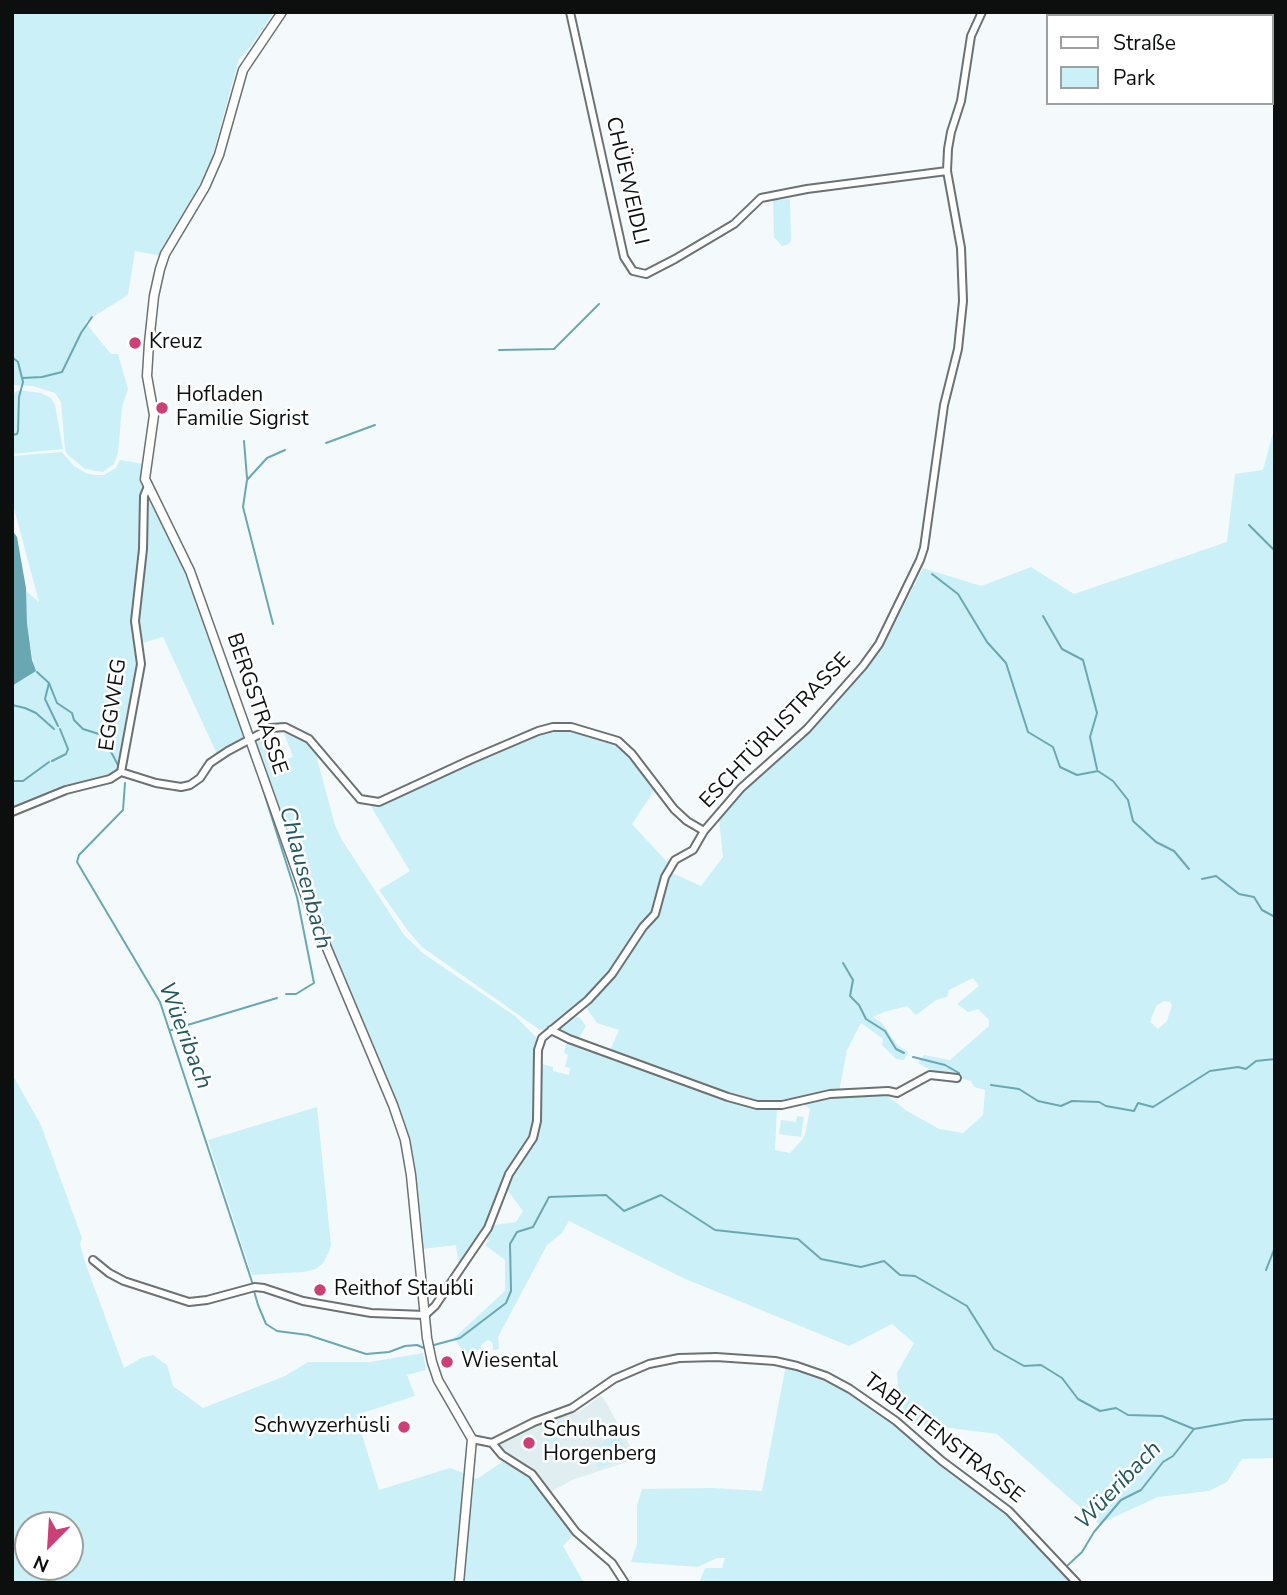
<!DOCTYPE html>
<meta charset="utf-8">
<style>
body{margin:0}
#map{position:relative;width:1287px;height:1595px;overflow:hidden;background:#f4fafb;font-family:"Nunito Sans",sans-serif}
canvas{display:block}
.frame{position:absolute;inset:0;border:14px solid #0d0f0f;pointer-events:none}
.legend{position:absolute;left:1046px;top:14px;width:228px;height:91px;box-sizing:border-box;background:#fff;border:2px solid #9e9f9f;margin:0;padding:9px 12px;list-style:none;font-size:21px;color:#0d0f0f}
.legend li{display:flex;align-items:center;gap:14px;height:35px}
.legend b{width:35px;border:2px solid #9e9f9f}
.north{position:absolute;left:14px;top:1511px;width:70px;height:70px;box-sizing:border-box;background:#fff;border:2px solid #9e9f9f;border-radius:50%;rotate:204deg;font-size:19px;font-weight:700;line-height:28px;text-align:center;color:#0d0f0f}
.north::after{content:'';display:block;margin:auto;width:24px;height:32px;background:#cb4077;clip-path:polygon(50% 0,100% 100%,50% 72%,0 100%)}
</style>
<div id="map">
<canvas width="1287" height="1595"></canvas>
<div class="frame"></div>
<ul class="legend">
<li><b style="height:9px;background:#fff"></b>Straße</li>
<li><b style="height:19px;background:#cbf0f7"></b>Park</li>
</ul>
<div class="north">N</div>
</div>
<script>
const ctx = document.querySelector('canvas').getContext('2d');
ctx.lineJoin = 'round';
function paint(path, color) { ctx.fillStyle = color; ctx.fill(path, 'evenodd'); }
const shape = rows => new Path2D(rows.map(r => 'M' + r).join(''));
function stroke(path, color, width, dash) { ctx.strokeStyle = color; ctx.lineWidth = width; ctx.lineCap = dash ? 'butt' : 'round'; ctx.setLineDash(dash || []); ctx.stroke(path); }
function write(font, color, halo, rows, align = 'center') {
  ctx.font = font + ' "Nunito Sans",sans-serif'; ctx.lineWidth = 5; ctx.setLineDash([]); ctx.textBaseline = 'middle'; ctx.strokeStyle = halo; ctx.fillStyle = color; for (const [text, x, y, turn = 0] of rows) {
    ctx.save(); ctx.translate(x, y); ctx.rotate((+turn || 0) * Math.PI / 180); ctx.textAlign = isNaN(turn) ? turn : align; if (halo) ctx.strokeText(text, 0, 0); ctx.fillText(text, 0, 0); ctx.restore();
  }
}
paint(shape([
 [600,1396,603,1397,633,1451,627,1462,572,1480,551,1492,537,1473,505,1455,499,1447,503,1443,540,1423,580,1411]
]), '#e0eef1');
paint(shape([
 [12,12,274,12,251,46,239,59,210,165,162,256,135,251,128,295,85,322,111,354,118,354,128,389,122,407,118,453,114,464,103,472,85,469,67,454,65,449,61,402,55,393,33,386,12,385],
 [790,199,791,241,787,245,782,246,774,237,773,200],
 [19,390,41,393,51,398,55,405,63,449,12,454,12,394],
 [1275,425,1275,1458,1242,1459,1227,1482,1209,1491,1158,1497,1099,1524,997,1434,910,1423,899,1399,897,1373,914,1343,892,1324,849,1346,683,1278,569,1221,562,1233,547,1245,498,1337,499,1349,493,1350,493,1343,488,1340,481,1345,481,1349,465,1355,454,1338,505,1291,505,1260,485,1245,489,1241,485,1237,493,1225,516,1222,523,1211,508,1191,507,1185,517,1164,539,1128,542,1064,553,1067,553,1071,569,1075,570,1068,565,1067,568,1055,564,1053,567,1042,608,1055,619,1030,597,1023,585,1006,602,990,657,914,670,872,701,886,723,857,719,819,751,785,793,747,865,670,886,641,923,568,981,586,1031,567,1074,594,1227,542,1235,474,1263,470],
 [973,978,979,986,957,1004,968,1012,978,1009,989,1020,989,1026,950,1060,924,1055,918,1063,936,1073,971,1081,974,1087,985,1090,983,1115,963,1133,939,1129,907,1111,885,1094,838,1097,847,1050,861,1023,883,1039,882,1045,896,1059,904,1060,908,1052,897,1045,882,1023,873,1017,884,1012,907,1006,916,1015,936,1000,947,997,949,990],
 [1164,1001,1170,1002,1172,1005,1167,1021,1158,1029,1150,1022,1156,1006],
 [803,1104,810,1109,805,1134,802,1140,790,1153,775,1150,777,1107],
 [62,452,74,466,86,473,95,475,104,475,116,468,120,460,143,464,140,538,132,620,137,664,121,763,117,770,103,779,61,787,12,808,12,686,30,675,34,669,27,623,26,591,39,602,12,501,12,456],
 [149,498,184,566,245,736,217,754,163,637,142,643,138,619,144,569,147,499],
 [283,730,304,738,315,751,335,825,342,840,404,935,424,954,515,1016,537,1038,535,1046,534,1119,531,1134,506,1175,491,1218,459,1266,456,1245,422,1249,410,1145,296,862,256,744,263,735,262,746,266,747,272,764,293,757],
 [554,730,582,732,607,740,626,751,655,789,632,824,669,864,653,910,609,974,582,1002,547,1030,540,1030,422,947,408,931,379,890,410,871,370,805,380,804,465,762,525,738],
 [573,1015,580,1018,586,1026,579,1038,571,1037,559,1029,560,1026],
 [12,1074,41,1125,82,1238,80,1244,85,1262,124,1368,141,1358,153,1355,167,1365,173,1386,203,1408,285,1376,308,1362,370,1362,423,1353,426,1370,407,1375,415,1396,356,1415,379,1490,450,1468,466,1474,456,1583,12,1583],
 [28,1525,70,1525,70,1567,28,1567],
 [317,1107,331,1245,329,1252,323,1263,316,1269,304,1272,252,1275,208,1140],
 [797,1116,804,1117,801,1137,779,1134,781,1120,796,1122],
 [786,1365,837,1383,886,1417,1007,1512,1075,1583,699,1583,705,1568,722,1568,725,1558,717,1558,698,1567,631,1562,637,1544,637,1506,642,1489,713,1488,762,1491],
 [561,1420,569,1433,549,1444,541,1432],
 [619,1435,629,1454,599,1469,589,1450],
 [502,1462,529,1474,541,1489,572,1536,563,1546,584,1583,463,1583,473,1477,477,1479]
]), '#cbf0f7');
paint(shape([
 [12,530,17,537,26,588,27,623,32,660,36,671,12,686]
]), '#69a8b3');
stroke(shape([
 [499,350,554,349,599,304],
 [12,357,18,362,23,382,19,397,18,431,17,434,12,435],
 [22,378,42,377,62,372,81,333,92,317],
 [244,441,247,478],
 [326,443,375,425],
 [1249,525,1275,551],
 [932,574,958,594,987,642,1006,663,1028,732,1053,747,1060,767,1077,775,1098,771,1113,781,1128,800,1133,821,1156,842,1174,851,1189,869],
 [1043,616,1062,649,1083,660,1097,713,1090,737,1097,769],
 [273,624,243,507,247,480,267,458,285,450],
 [37,672,49,683,45,699,58,726],
 [49,683,57,703,72,713,74,720,83,729,102,735,118,765],
 [12,705,25,708,36,713,54,729],
 [52,761,66,754,68,749,60,729],
 [259,777,297,897,314,983,296,994,286,994],
 [12,781,23,781,49,762],
 [125,783,123,810,79,855,77,862,160,1002,253,1285],
 [1202,879,1216,876,1239,894,1254,897,1262,910,1275,917],
 [843,963,853,980,850,996,859,1005,866,1019,885,1031,896,1049,904,1053],
 [171,1030,277,998],
 [913,1057,945,1065,959,1073],
 [991,1085,1019,1089,1038,1101,1061,1106,1072,1101,1099,1102,1106,1106,1134,1111,1138,1103,1153,1107,1210,1071,1238,1067,1246,1069,1256,1061,1275,1059],
 [1266,1270,1275,1247],
 [254,1291,258,1305,266,1324,277,1331,308,1335,366,1354,389,1352,405,1346,417,1345,424,1348],
 [434,1345,460,1338,506,1303,511,1291,510,1244,517,1232,533,1227,549,1197,606,1195,624,1211,661,1195,715,1230,798,1239,821,1259,861,1267,884,1261,900,1275,915,1276,967,1306,994,1349,1024,1366,1041,1365,1062,1378,1078,1399,1100,1411,1116,1408,1128,1415,1162,1416,1194,1429,1244,1420,1275,1419],
 [1068,1565,1082,1552,1094,1532,1121,1500,1141,1490,1163,1462,1173,1456,1194,1429]
]), '#69a8b3', 2);
const minor = shape([
 [570,12,624,257,633,271,646,274,675,259,734,224,761,198,807,189,947,171],
 [121,772,156,783,181,787,190,785,200,778,210,763,228,751,271,728,285,727,309,739,360,799,379,802,470,760,538,731,553,727,571,727,618,741,632,754,674,809,687,821,704,831],
 [12,812,66,790,110,779,121,772,141,664,135,621,143,549,144,496,148,486],
 [551,1030,569,1039,728,1097,757,1105,782,1105,830,1094,888,1091,897,1093,930,1075,957,1078],
 [93,1260,109,1273,124,1281,189,1302,207,1300,255,1287,264,1288,303,1301,371,1313,425,1315,435,1306,488,1228,509,1174,533,1138,537,1121,538,1050,542,1038,588,1000,612,974,643,927,655,914,665,877,675,860,693,850,704,831,741,788,807,729,863,666,879,644,920,560,924,548,944,405,958,349,963,301,961,248,947,171,948,149,951,132,961,101,971,36,982,12],
 [472,1439,492,1443,502,1455,532,1474,576,1532,612,1563,625,1583],
 [492,1443,534,1422,572,1408,614,1379,649,1364,679,1358,716,1357,775,1361,797,1366,826,1376,850,1389,896,1421,942,1461,1009,1511,1077,1583]
]);
const tertiary = shape([
 [282,12,243,70,219,155,205,187,165,254,160,269,154,296,149,343,147,376,154,415,145,479,190,571,308,903,393,1105,405,1140,411,1175,427,1338,432,1362,438,1380,472,1439,459,1583]
]);
stroke(minor, '#6c7172', 10);
stroke(tertiary, '#6c7172', 11);
stroke(minor, '#fff', 6);
stroke(tertiary, '#fff', 8);
for (const [x, y, r, color] of [
 [135,343,7,"#cb4077"],
 [162,408,7,"#cb4077"],
 [320,1290,7,"#cb4077"],
 [447,1362,7,"#cb4077"],
 [404,1427,7,"#cb4077"],
 [529,1443,7,"#cb4077"]
]) { const dot = new Path2D(); dot.arc(x, y, r, 0, 2 * Math.PI); ctx.fillStyle = color; ctx.fill(dot); stroke(dot, '#fff', 2.5); }
write('21px', '#0d0f0f', '#fff', [
 ["CHÜEWEIDLI",626,181,77],
 ["BERGSTRASSE",256,704,71],
 ["EGGWEG",114,705,-82],
 ["ESCHTÜRLISTRASSE",776,731,-46],
 ["TABLETENSTRASSE",943,1439,38]
]);
write('21px', '#0d0f0f', '#fff', [
 ["Kreuz",149,343],
 ["Hofladen",176,396],
 ["Familie Sigrist",176,420],
 ["Reithof Staubli",334,1290],
 ["Wiesental",461,1362],
 ["Schwyzerhüsli",390,1427,"right"],
 ["Schulhaus",543,1431],
 ["Horgenberg",543,1455]
], 'left');
write('italic 23px', '#235861', '#fff', [
 ["Chlausenbach",304,878,75],
 ["Wüeribach",184,1036,69],
 ["Wüeribach",1119,1486,-46]
]);
</script>
